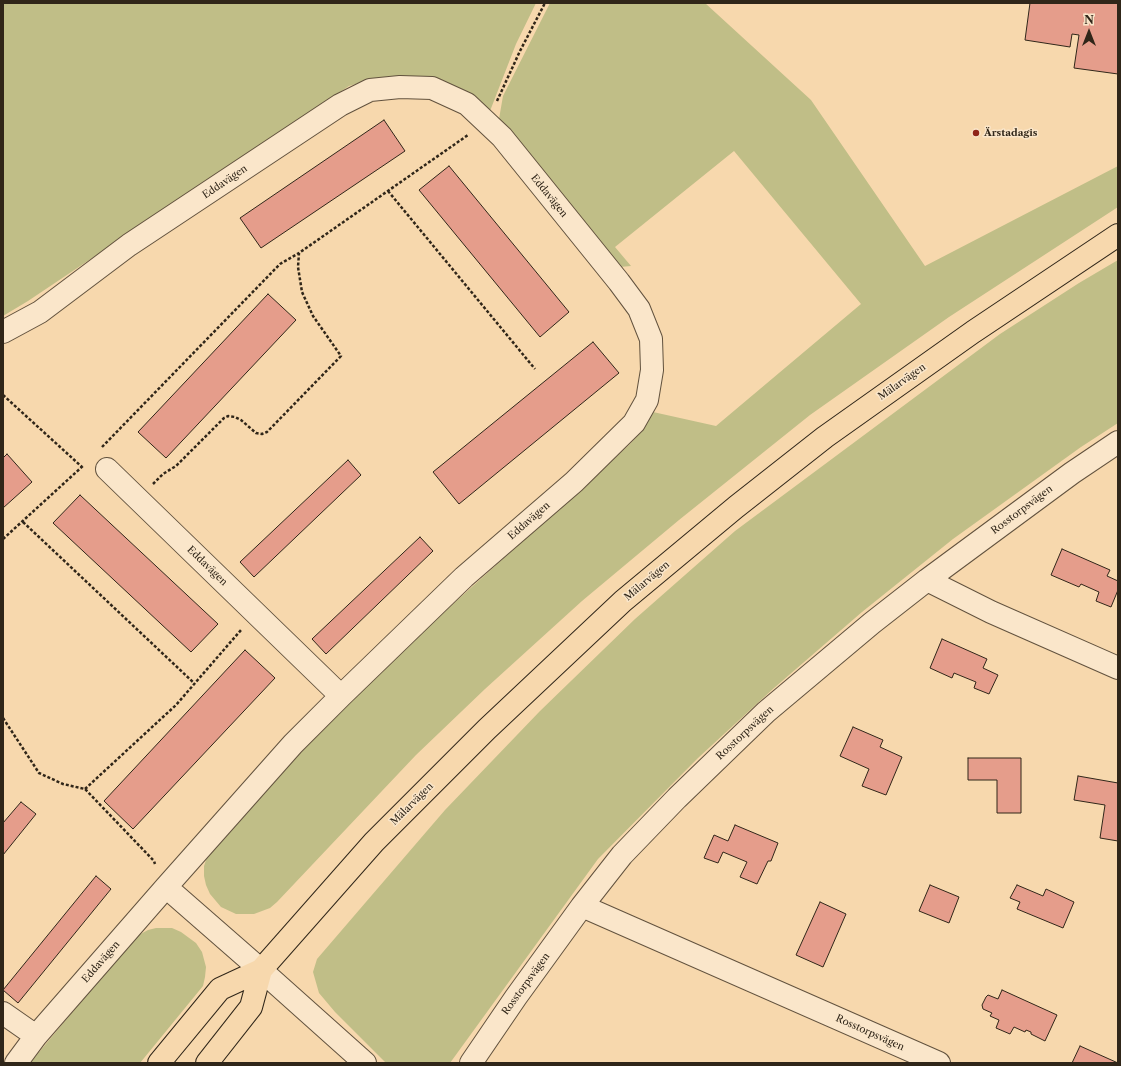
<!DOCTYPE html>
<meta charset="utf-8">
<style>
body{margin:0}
#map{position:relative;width:1121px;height:1066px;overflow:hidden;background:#f7d8ad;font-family:"Libre Caslon Text",serif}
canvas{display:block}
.frame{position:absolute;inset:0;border:4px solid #302619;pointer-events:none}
.north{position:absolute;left:1069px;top:12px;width:40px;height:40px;-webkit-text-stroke:3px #fae6ca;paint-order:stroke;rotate:0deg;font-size:11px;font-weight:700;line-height:16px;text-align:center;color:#302619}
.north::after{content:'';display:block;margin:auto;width:14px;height:18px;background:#302619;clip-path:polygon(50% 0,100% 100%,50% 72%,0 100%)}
</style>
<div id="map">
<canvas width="1121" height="1066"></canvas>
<div class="frame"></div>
<div class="north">N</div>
</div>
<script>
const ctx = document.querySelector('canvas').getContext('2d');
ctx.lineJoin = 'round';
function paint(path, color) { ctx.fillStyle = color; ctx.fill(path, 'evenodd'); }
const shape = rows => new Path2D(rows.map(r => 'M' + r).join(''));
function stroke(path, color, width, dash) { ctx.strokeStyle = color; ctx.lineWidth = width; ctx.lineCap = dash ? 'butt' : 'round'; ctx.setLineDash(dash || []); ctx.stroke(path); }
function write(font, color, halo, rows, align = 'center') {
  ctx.font = font + ' "Libre Caslon Text",serif'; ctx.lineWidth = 3; ctx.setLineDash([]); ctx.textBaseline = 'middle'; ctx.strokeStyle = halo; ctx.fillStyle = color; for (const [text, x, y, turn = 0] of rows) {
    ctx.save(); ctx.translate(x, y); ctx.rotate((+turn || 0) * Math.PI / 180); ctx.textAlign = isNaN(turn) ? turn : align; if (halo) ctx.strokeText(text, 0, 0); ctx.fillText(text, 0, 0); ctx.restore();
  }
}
paint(shape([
 [3,3,536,3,516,44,490,111,422,77,405,76,376,78,349,86,28,301,3,316],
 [550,3,705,3,811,100,925,266,1118,166,1118,207,949,317,810,415,679,520,582,601,485,689,416,755,277,902,270,908,254,914,236,914,221,907,210,894,206,885,204,876,204,866,208,854,215,843,309,744,412,641,629,445,643,430,653,412,716,426,861,304,734,151,615,247,631,266,620,267,499,119,503,96],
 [1118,260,1118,423,1081,447,953,539,862,612,774,688,698,758,598,859,450,1063,386,1063,335,1012,319,993,313,972,317,959,445,810,540,711,635,619,735,531,1000,334,1079,283],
 [156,928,172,928,181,932,196,943,202,952,206,967,205,977,203,986,140,1063,30,1063,129,944,137,936,148,930]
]), '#c0be87');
const building = shape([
 [1030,3,1118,3,1118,74,1074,68,1079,35,1072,34,1070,47,1025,40,1030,3],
 [384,120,405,151,261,248,240,218,384,120],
 [449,166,569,312,540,337,419,190,449,166],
 [268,294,296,320,166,458,138,432,268,294],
 [593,342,619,373,459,504,433,472,593,342],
 [7,454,32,482,3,508,3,458,7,454],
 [348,460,361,475,254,577,240,562,348,460],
 [80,495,218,624,191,652,53,523,80,495],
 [420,537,433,551,326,654,312,639,420,537],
 [1062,549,1110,570,1107,576,1118,581,1118,590,1111,607,1096,601,1099,592,1081,584,1079,587,1051,575,1062,549],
 [942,639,987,659,983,668,998,675,989,694,974,688,976,682,954,673,952,678,930,668,942,639],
 [245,650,275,678,133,829,104,801,245,650],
 [853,727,883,740,880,747,902,757,886,795,862,786,869,769,840,756,853,727],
 [968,758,1021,758,1021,813,997,813,997,780,968,780,968,758],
 [1078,776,1118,783,1118,841,1100,838,1105,805,1074,800,1078,776],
 [21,802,36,814,3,855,3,823,21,802],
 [735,825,778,843,771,861,768,861,757,884,740,877,747,862,723,852,718,863,704,858,714,835,728,841,735,825],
 [96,876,111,889,18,1003,3,990,96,876],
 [930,885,959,897,949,923,919,911,930,885],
 [1017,885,1043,896,1046,889,1074,902,1063,928,1017,909,1020,902,1010,898,1017,885],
 [820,902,846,914,823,967,796,955,820,902],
 [1002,990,1057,1015,1045,1041,1031,1034,1031,1032,1026,1030,1025,1032,1014,1027,1010,1034,996,1028,999,1020,990,1016,992,1013,983,1009,982,1005,986,997,988,995,998,999,1002,990],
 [1080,1046,1118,1063,1072,1063,1080,1046]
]);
paint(building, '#e59d8b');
stroke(building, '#302619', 1);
const minor = shape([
 [3,332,40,312,129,245,340,105,370,90,400,87,432,88,467,104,502,137,619,282,639,309,651,339,652,370,647,400,634,423,574,482,464,577,341,696,293,744,166,887,36,1036,16,1063],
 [107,469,341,696],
 [927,580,991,612,1118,668],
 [166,887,261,970,365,1063],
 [582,906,939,1063],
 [3,1013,36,1036],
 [471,1063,516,997,582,906,622,855,677,798,766,712,872,623,927,580,1072,473,1118,442]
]);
const major = shape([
 [159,1063,220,989,261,970,374,842,487,729,623,601,736,507,825,437,973,332,1118,235],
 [207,1063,251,1007,261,970]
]);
stroke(minor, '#62523e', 24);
stroke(major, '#302619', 24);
stroke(shape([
 [497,101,520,51,545,3],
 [388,191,535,369],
 [3,395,82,467],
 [102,447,280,264,299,253],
 [153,484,163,474,176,466,224,418,228,416,235,417,241,420,256,433,262,434,267,432,341,356,313,316,302,292,298,267,299,253,468,135],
 [23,522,194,683],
 [3,539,84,465],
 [3,718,39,773,63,784,85,789,154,861,155,864],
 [85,789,176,705,241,630]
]), '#302619', 2.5, [3, 2]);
stroke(minor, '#fae6ca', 22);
stroke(major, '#f7d8ad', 22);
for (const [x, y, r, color] of [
 [976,133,4,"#8f2418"]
]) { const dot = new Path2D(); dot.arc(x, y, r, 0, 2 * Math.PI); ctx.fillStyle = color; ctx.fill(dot); stroke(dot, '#fae6ca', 1.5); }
write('bold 10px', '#302619', '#fae6ca', [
 ["Ärstadagis",984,133]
], 'left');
write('10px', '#302619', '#fae6ca', [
 ["Eddavägen",225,182,-34],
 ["Eddavägen",549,196,51],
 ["Mälarvägen",902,382,-35],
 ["Rosstorpsvägen",1022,510,-37],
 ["Eddavägen",529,521,-41],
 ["Eddavägen",207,566,44],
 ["Mälarvägen",647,581,-40],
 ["Rosstorpsvägen",745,733,-43],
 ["Mälarvägen",412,804,-45],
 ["Eddavägen",101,962,-49],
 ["Rosstorpsvägen",526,984,-54],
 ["Rosstorpsvägen",870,1033,24]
]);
</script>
